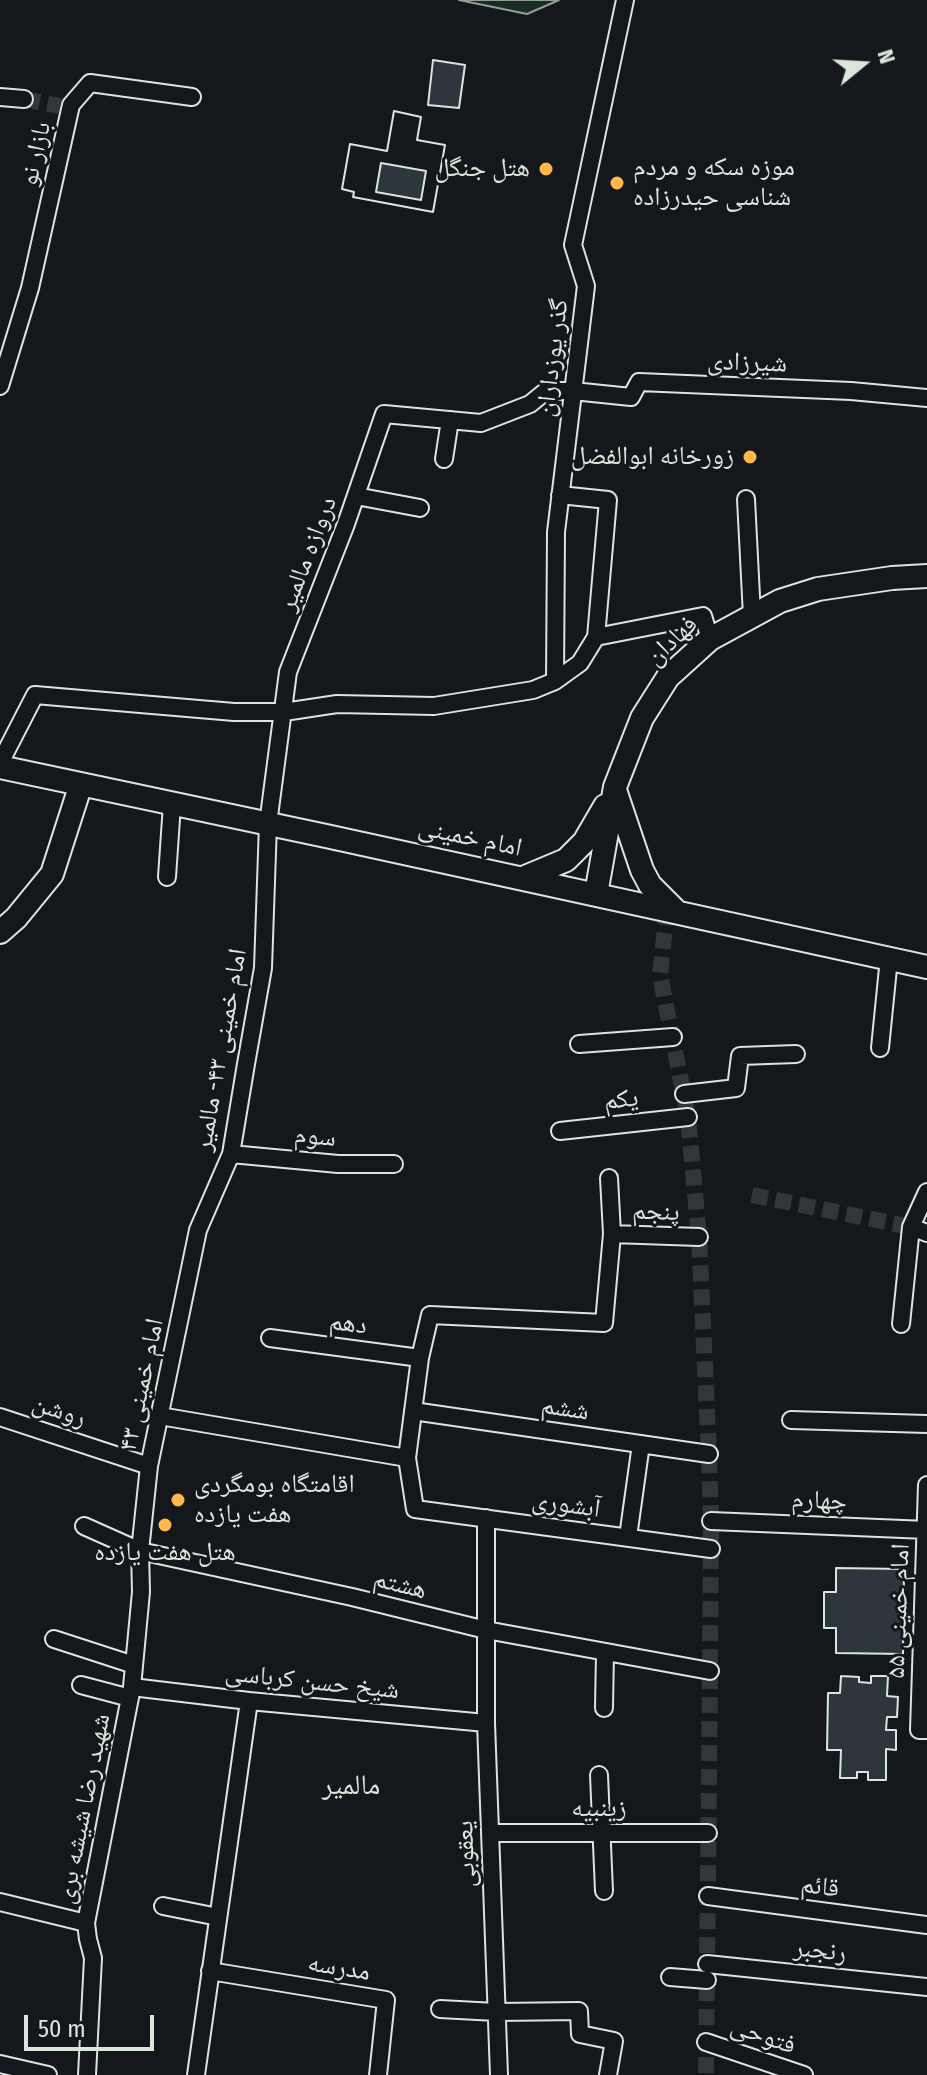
<!DOCTYPE html>
<meta charset="utf-8">
<style>
body{margin:0}
#map{position:relative;width:927px;height:2075px;overflow:hidden;background:#14181c;font-family:"Fira Sans Condensed",sans-serif}
canvas{display:block}
.north{position:absolute;left:823px;top:24px;width:80px;height:80px;-webkit-text-stroke:6px #14181c;paint-order:stroke;rotate:72deg;font-size:22px;font-weight:700;line-height:32px;text-align:center;color:#d8e6dc}
.north::after{content:'';display:block;margin:auto;width:28px;height:36px;background:#d8e6dc;clip-path:polygon(50% 0,100% 100%,50% 72%,0 100%)}
.scale{position:absolute;left:24px;top:2015px;width:130px;height:36px;box-sizing:border-box;border:4px solid #d8e6dc;border-top:0;padding-left:10px;font-size:24px;line-height:28px;white-space:nowrap;color:#d8e6dc;-webkit-text-stroke:6px #14181c;paint-order:stroke}
</style>
<div id="map">
<canvas width="927" height="2075"></canvas>
<div class="north">N</div>
<div class="scale">50 m</div>
</div>
<script>
const ctx = document.querySelector('canvas').getContext('2d');
ctx.lineJoin = 'round';
function paint(path, color) { ctx.fillStyle = color; ctx.fill(path, 'evenodd'); }
const shape = rows => new Path2D(rows.map(r => 'M' + r).join(''));
function stroke(path, color, width, dash) { ctx.strokeStyle = color; ctx.lineWidth = width; ctx.lineCap = dash ? 'butt' : 'round'; ctx.setLineDash(dash || []); ctx.stroke(path); }
function write(font, color, halo, rows, align = 'center') {
  ctx.font = font + ' "Fira Sans Condensed","Noto Naskh Arabic",sans-serif'; ctx.lineWidth = 6; ctx.setLineDash([]); ctx.textBaseline = 'middle'; ctx.strokeStyle = halo; ctx.fillStyle = color; for (const [text, x, y, turn = 0] of rows) {
    ctx.save(); ctx.translate(x, y); ctx.rotate((+turn || 0) * Math.PI / 180); ctx.textAlign = isNaN(turn) ? turn : align; if (halo) ctx.strokeText(text, 0, 0); ctx.fillText(text, 0, 0); ctx.restore();
  }
}
const green = shape([
 [459,0,559,0,527,14,459,0]
]);
paint(green, '#1a2d24');
stroke(green, '#939e99', 2);
const building = shape([
 [433,60,465,65,459,108,428,105,433,60],
 [394,111,421,117,417,140,445,145,433,212,353,197,354,192,342,189,350,144,387,151,394,111],
 [381,163,426,171,421,200,376,192,381,163],
 [394,111,421,117,417,140,445,145,433,212,353,197,354,192,342,189,350,144,387,151,394,111],
 [836,1568,904,1569,903,1654,836,1653,836,1628,824,1628,824,1592,836,1592,836,1568],
 [841,1676,859,1677,859,1682,871,1683,871,1676,888,1676,887,1696,898,1697,897,1717,887,1717,886,1730,896,1730,896,1750,886,1749,886,1780,868,1780,868,1772,857,1772,857,1778,840,1778,841,1750,827,1750,828,1693,840,1693,841,1676]
]);
paint(building, '#2c363c');
stroke(building, '#d8e6dc', 2);
stroke(shape([
 [24,99,60,106],
 [667,909,660,975,688,1117,699,1237,709,1454,711,1521,710,1671,706,2075],
 [752,1195,911,1227]
]), '#313739', 16, [16, 8]);
const street = shape([
 [0,97,24,99],
 [0,386,30,288,71,105,90,83,192,97],
 [444,459,450,420],
 [560,495,608,500,596,637],
 [356,496,420,508],
 [746,499,752,616],
 [555,681,556,532,586,286,573,245,625,0],
 [0,763,35,695,234,712,284,712,337,704,434,706,533,690,555,681,580,663,596,637,703,616,710,639],
 [167,877,172,804],
 [579,1044,673,1037],
 [880,1048,889,958],
 [684,1094,736,1088,740,1056,796,1054],
 [560,1131,688,1117],
 [231,1154,338,1164,394,1164],
 [609,1178,612,1234,604,1323,430,1315,420,1358,407,1458,415,1509,711,1549],
 [911,1227,927,1233],
 [612,1234,699,1237],
 [901,1324,911,1227,927,1192],
 [270,1338,420,1358],
 [413,1411,709,1454],
 [160,1416,407,1458],
 [0,1417,149,1466],
 [791,1420,927,1424],
 [927,1485,919,1730,927,1730],
 [486,1518,486,1723,499,2075],
 [711,1521,927,1530],
 [84,1526,140,1551,352,1597,486,1630,710,1671],
 [628,1537,641,1444],
 [54,1639,134,1665],
 [81,1685,130,1698],
 [132,1687,249,1701,486,1723],
 [604,1708,605,1652],
 [599,1775,604,1891],
 [490,1833,708,1833],
 [708,1896,927,1925],
 [0,1902,86,1923],
 [163,1906,218,1917],
 [707,1964,927,1987],
 [210,1971,386,2000,378,2075],
 [670,1977,707,1980],
 [440,2009,496,2012,579,2011,580,2034,614,2041,608,2075],
 [706,2042,804,2075],
 [0,2064,48,2075],
 [87,2075,93,1958,88,1939,86,1923,132,1687,141,1592,140,1551,149,1466,198,1230,231,1154,246,1064,263,968,268,824,288,672,346,524,384,414,481,423,530,404,546,391,573,391,631,397,639,382,851,391,927,398],
 [196,2075,249,1701]
]);
const secondary = shape([
 [0,767,326,836,927,967],
 [616,793,642,870,650,885,675,910],
 [523,878,566,860,584,842,605,806],
 [596,894,615,787,642,718,668,677,710,639,780,601,818,589,892,578,927,576],
 [0,932,16,918,52,874,81,784]
]);
stroke(street, '#d8e6dc', 20);
stroke(secondary, '#d8e6dc', 26);
stroke(street, '#14181c', 16);
stroke(secondary, '#14181c', 22);
for (const [x, y, r, color] of [
 [546,169,8,"#ffb74d"],
 [617,183,8,"#ffb74d"],
 [750,457,8,"#ffb74d"],
 [178,1500,8,"#ffb74d"],
 [165,1525,8,"#ffb74d"]
]) { const dot = new Path2D(); dot.arc(x, y, r, 0, 2 * Math.PI); ctx.fillStyle = color; ctx.fill(dot); stroke(dot, '#14181c', 3); }
write('26px', '#d8e6dc', '#14181c', [
 ["بازار نو",36,154,-77],
 ["گذر يوزداران",553,358,-83],
 ["شیرزادی",747,363,2],
 ["دروازه مالمیر",308,554,-69],
 ["فهادان",672,641,-43],
 ["امام خمینی",470,838,12],
 ["امام خمینی ۴۳- مالمیر",221,1050,-80],
 ["یکم",621,1100,-7],
 ["سوم",315,1137,5],
 ["پنجم",656,1212,2],
 ["دهم",348,1324,7],
 ["امام خمینی ۴۳",142,1385,-78],
 ["ششم",565,1409,8],
 ["روشن",59,1411,18],
 ["چهارم",819,1501,2],
 ["آبشوری",566,1505,8],
 ["هشتم",400,1585,14],
 ["امام خمینی ۵۵",899,1611,-88],
 ["شیخ حسن کرباسی",312,1682,6],
 ["شهید رضا شیشه بری",84,1809,-79],
 ["زینبیه",599,1809],
 ["یعقوبی",466,1854,-92],
 ["قائم",820,1887,7],
 ["رنجبر",820,1951,6],
 ["مدرسه",339,1968,9],
 ["فتوحی",763,2036,19]
]);
write('26px', '#d8e6dc', '#14181c', [
 ["موزه سکه و مردم",633,168],
 ["شناسی حیدرزاده",633,198],
 ["هتل جنگل",530,169,"right"],
 ["زورخانه ابوالفضل",734,457,"right"],
 ["اقامتگاه بومگردی",194,1485],
 ["هفت یازده",194,1515],
 ["هتل هفت یازده",165,1553,"center"]
], 'left');
write('28px', '#d8e6dc', '#14181c', [
 ["مالمیر",351,1786]
]);
</script>
